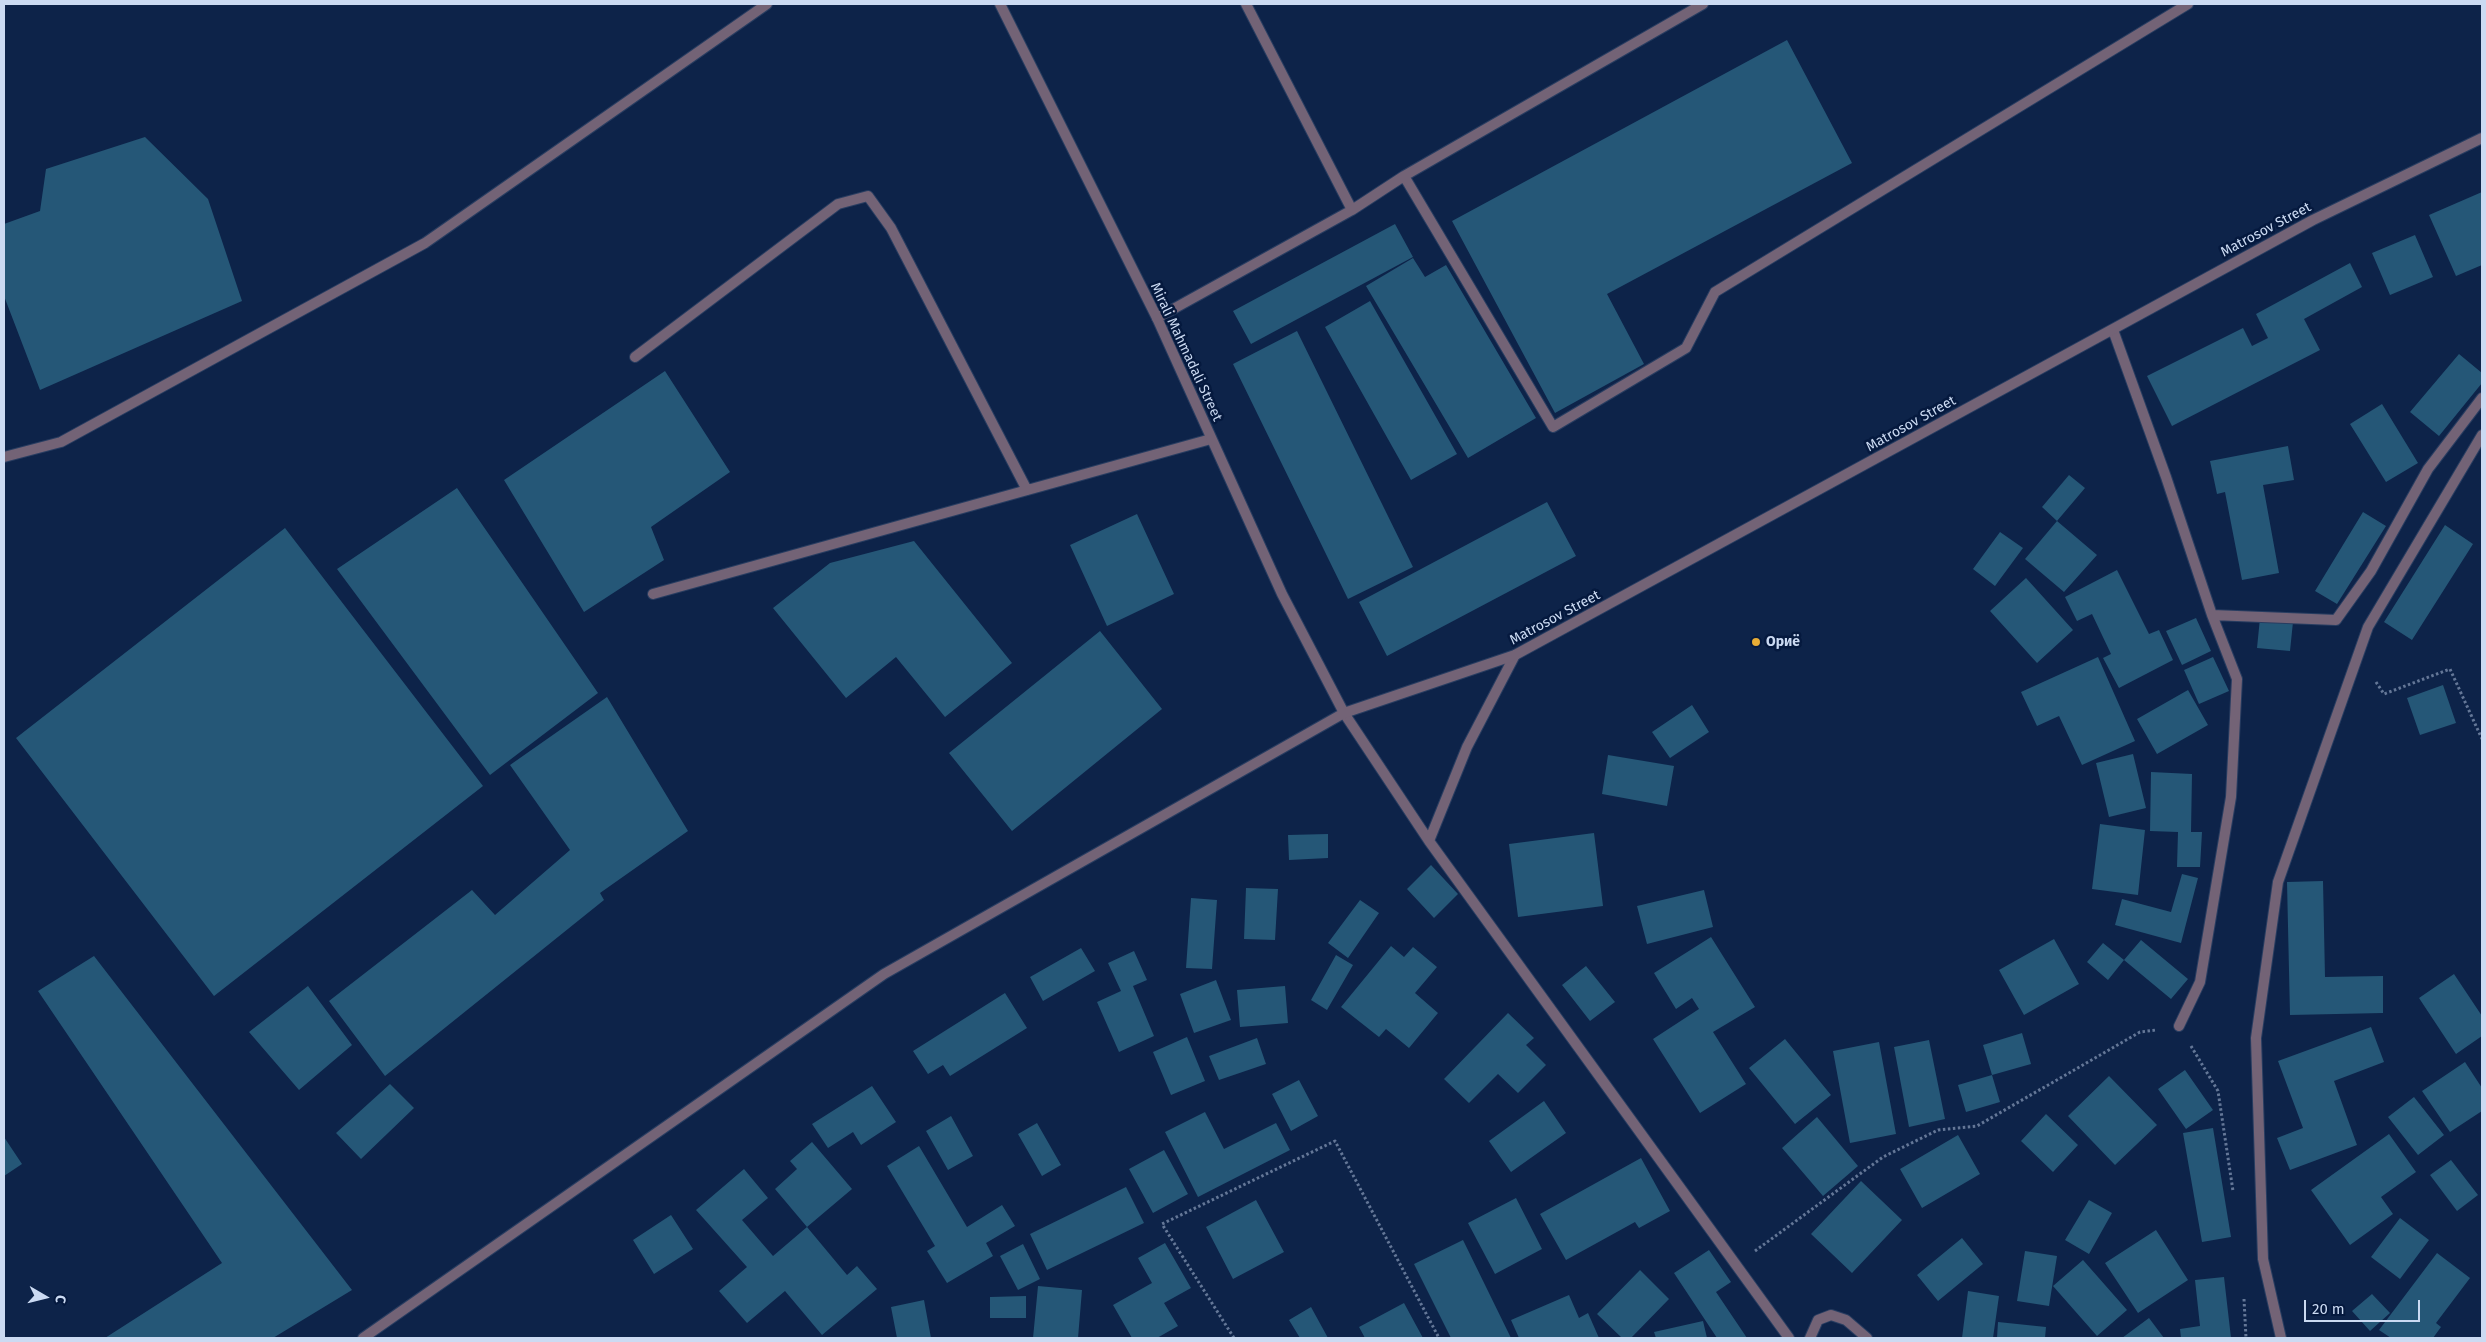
<!DOCTYPE html>
<meta charset="utf-8">
<style>
body{margin:0}
#map{position:relative;width:2486px;height:1342px;overflow:hidden;background:#0d2349;font-family:"Fira Sans",sans-serif}
canvas{display:block}
.frame{position:absolute;inset:0;border:5px solid #cbdaf2;pointer-events:none}
.north{position:absolute;left:20px;top:1272px;width:50px;height:50px;-webkit-text-stroke:4px #05193e;paint-order:stroke;rotate:98deg;font-size:14px;font-weight:700;line-height:20px;text-align:center;color:#cbdaf2}
.north::after{content:'';display:block;margin:auto;width:18px;height:22px;background:#cbdaf2;clip-path:polygon(50% 0,100% 100%,50% 72%,0 100%)}
.scale{position:absolute;left:2304px;top:1300px;width:116px;height:22px;box-sizing:border-box;border:2px solid #cbdaf2;border-top:0;padding-left:6px;font-size:15px;line-height:18px;white-space:nowrap;color:#cbdaf2;-webkit-text-stroke:4px #05193e;paint-order:stroke}
</style>
<div id="map">
<canvas width="2486" height="1342"></canvas>
<div class="frame"></div>
<div class="north">С</div>
<div class="scale">20 m</div>
</div>
<script>
const ctx = document.querySelector('canvas').getContext('2d');
ctx.lineJoin = 'round';
function paint(path, color) { ctx.fillStyle = color; ctx.fill(path, 'evenodd'); }
const shape = rows => new Path2D(rows.map(r => 'M' + r).join(''));
function stroke(path, color, width, dash) { ctx.strokeStyle = color; ctx.lineWidth = width; ctx.lineCap = dash ? 'butt' : 'round'; ctx.setLineDash(dash || []); ctx.stroke(path); }
function write(font, color, halo, rows, align = 'center') {
  ctx.font = font + ' "Fira Sans",sans-serif'; ctx.lineWidth = 5; ctx.setLineDash([]); ctx.textBaseline = 'middle'; ctx.strokeStyle = halo; ctx.fillStyle = color; for (const [text, x, y, turn = 0] of rows) {
    ctx.save(); ctx.translate(x, y); ctx.rotate((+turn || 0) * Math.PI / 180); ctx.textAlign = isNaN(turn) ? turn : align; if (halo) ctx.strokeText(text, 0, 0); ctx.fillText(text, 0, 0); ctx.restore();
  }
}
paint(shape([
 [1787,40,1852,163,1607,294,1644,364,1555,413,1452,221],
 [145,137,208,199,242,301,40,390,4,296,4,224,40,211,46,169],
 [2482,192,2482,265,2456,276,2429,215],
 [1395,224,1413,257,1251,344,1233,311],
 [2415,235,2433,277,2390,295,2372,253],
 [1413,258,1425,277,1446,265,1536,418,1468,458,1366,286],
 [2350,263,2362,287,2304,319,2320,350,2172,426,2147,376,2243,328,2252,346,2268,338,2256,314],
 [1370,301,1457,454,1411,480,1325,327],
 [1297,331,1413,567,1348,599,1233,364],
 [2459,354,2482,373,2482,383,2439,436,2410,412],
 [665,371,730,472,651,527,664,560,584,612,504,480],
 [2382,404,2418,463,2386,482,2350,424],
 [2288,446,2294,480,2263,485,2279,573,2242,580,2225,492,2217,494,2210,461],
 [2069,475,2085,488,2057,521,2042,507],
 [457,488,598,693,490,775,337,569],
 [1547,502,1576,556,1387,656,1359,602],
 [2363,512,2386,526,2337,604,2315,591],
 [1137,514,1174,594,1107,626,1070,545],
 [2057,521,2097,555,2064,592,2025,559],
 [2445,525,2473,544,2412,640,2384,622],
 [285,528,483,786,214,996,16,738],
 [2000,532,2023,548,1995,586,1973,569],
 [914,541,1012,663,945,717,896,657,846,698,773,608,830,563],
 [2117,570,2149,634,2159,630,2173,660,2119,688,2103,658,2111,654,2092,614,2077,621,2065,597],
 [2026,578,2073,630,2037,663,1990,611],
 [2196,618,2211,651,2182,665,2166,631],
 [2260,618,2293,622,2290,651,2257,648],
 [1100,631,1162,709,1012,831,949,753],
 [2098,657,2135,741,2082,765,2059,716,2037,726,2021,692],
 [2213,657,2229,691,2199,704,2184,670],
 [2443,685,2456,723,2420,735,2407,698],
 [2188,690,2208,725,2157,754,2137,719],
 [607,697,688,831,600,893,604,900,385,1076,329,1001,472,890,495,915,570,850,510,765],
 [1692,705,1709,732,1670,758,1652,732],
 [2133,754,2146,808,2109,817,2096,763],
 [1608,755,1674,766,1667,806,1602,794],
 [2151,772,2192,774,2191,832,2202,832,2200,867,2177,867,2178,832,2150,831],
 [2100,824,2145,830,2138,895,2092,889],
 [1594,833,1603,906,1518,917,1509,844],
 [1328,834,1328,858,1289,860,1288,835],
 [1431,865,1458,894,1434,918,1407,889],
 [2182,874,2198,878,2181,943,2115,925,2122,899,2171,912],
 [2323,881,2325,977,2383,976,2383,1013,2290,1015,2287,882],
 [1246,888,1278,889,1275,940,1244,939],
 [1704,890,1713,927,1647,944,1637,906],
 [1191,898,1217,900,1212,969,1186,968],
 [1360,900,1379,913,1348,958,1328,943],
 [1711,937,1755,1007,1713,1032,1746,1084,1700,1113,1653,1039,1699,1009,1692,998,1676,1009,1654,973],
 [2054,939,2079,984,2024,1015,1999,970],
 [2141,940,2188,979,2171,999,2124,960],
 [2103,943,2124,960,2108,980,2087,962],
 [1391,946,1404,957,1413,947,1437,967,1415,993,1438,1013,1409,1048,1386,1029,1379,1037,1341,1007],
 [1081,948,1095,971,1043,1001,1030,977],
 [1134,951,1147,980,1133,986,1154,1036,1119,1052,1097,1002,1121,991,1108,963],
 [1336,955,1353,965,1327,1010,1311,1000],
 [94,956,352,1290,273,1338,105,1338,222,1263,38,991],
 [1586,966,1615,1002,1590,1021,1562,985],
 [2454,974,2482,1016,2482,1036,2456,1054,2419,998],
 [1216,980,1231,1020,1194,1033,1180,994],
 [308,986,352,1045,299,1090,249,1032],
 [1285,986,1288,1023,1240,1027,1237,990],
 [1005,993,1027,1028,950,1076,943,1065,928,1074,913,1051],
 [1508,1013,1534,1038,1526,1045,1546,1065,1518,1093,1498,1074,1469,1103,1444,1079],
 [2371,1027,2384,1062,2334,1081,2357,1145,2290,1170,2277,1138,2303,1128,2278,1061],
 [2022,1033,2031,1064,1992,1075,1983,1045],
 [1187,1037,1205,1081,1171,1095,1153,1052],
 [1257,1038,1266,1064,1219,1080,1209,1056],
 [1785,1039,1831,1095,1795,1124,1749,1068],
 [1929,1040,1945,1119,1909,1127,1894,1047],
 [1879,1042,1896,1134,1850,1143,1833,1051],
 [2465,1062,2482,1088,2482,1111,2450,1132,2422,1091],
 [2185,1070,2213,1110,2186,1129,2158,1089],
 [1992,1075,2000,1102,1966,1112,1958,1085],
 [2109,1076,2157,1125,2115,1165,2068,1116],
 [1299,1080,1318,1116,1291,1131,1272,1094],
 [390,1084,414,1108,361,1159,336,1133],
 [872,1086,896,1122,861,1145,853,1132,828,1148,812,1124],
 [2414,1097,2444,1135,2418,1155,2388,1117],
 [1544,1101,1566,1133,1511,1172,1489,1141],
 [1205,1112,1224,1149,1276,1123,1290,1150,1198,1197,1165,1132],
 [2046,1114,2078,1145,2053,1172,2021,1141],
 [951,1116,973,1156,948,1170,926,1131],
 [1817,1117,1858,1166,1823,1196,1782,1148],
 [1037,1123,1061,1165,1042,1176,1018,1134],
 [2213,1128,2231,1237,2202,1242,2183,1133],
 [2389,1134,2416,1172,2381,1197,2393,1214,2350,1245,2311,1190],
 [1958,1135,1980,1174,1922,1208,1900,1169],
 [4,1137,22,1164,4,1176],
 [812,1142,852,1189,807,1227,847,1275,857,1266,877,1289,822,1335,785,1291,747,1323,719,1291,747,1267,696,1210,744,1169,768,1198,742,1220,773,1256,807,1227,775,1189,797,1169,790,1161],
 [919,1146,967,1227,1002,1205,1015,1226,986,1243,993,1256,947,1283,927,1251,935,1246,887,1166],
 [1164,1150,1188,1194,1153,1213,1129,1169],
 [1641,1158,1670,1211,1639,1228,1635,1222,1566,1260,1540,1214],
 [2451,1160,2478,1195,2457,1211,2430,1175],
 [1861,1181,1902,1220,1852,1273,1811,1234],
 [1126,1187,1144,1223,1047,1270,1030,1234],
 [1516,1198,1542,1249,1495,1274,1468,1223],
 [1256,1200,1284,1252,1233,1279,1206,1227],
 [2089,1200,2112,1213,2089,1254,2065,1240],
 [671,1215,693,1249,654,1274,633,1240],
 [2400,1218,2429,1240,2400,1279,2371,1257],
 [2156,1230,2188,1280,2138,1313,2105,1263],
 [1962,1238,1983,1264,1938,1301,1917,1275],
 [1463,1240,1511,1338,1451,1338,1414,1264],
 [1165,1243,1191,1288,1164,1303,1178,1326,1157,1338,1132,1338,1113,1305,1152,1283,1138,1258],
 [1023,1244,1040,1279,1018,1290,1000,1256],
 [1709,1250,1731,1282,1716,1292,1747,1338,1717,1338,1674,1273],
 [2025,1251,2057,1256,2049,1306,2017,1301],
 [2437,1253,2470,1278,2436,1323,2441,1327,2433,1338,2391,1338,2379,1330],
 [2083,1260,2127,1310,2097,1336,2053,1286],
 [1640,1270,1669,1299,1631,1338,1622,1338,1597,1314],
 [2224,1277,2231,1338,2181,1338,2180,1329,2200,1326,2195,1280],
 [1038,1286,1082,1290,1078,1338,1033,1338],
 [1968,1291,1999,1296,1993,1338,1962,1338],
 [2372,1294,2390,1313,2370,1331,2352,1311],
 [1569,1295,1579,1318,1588,1313,1599,1338,1519,1338,1511,1320],
 [1026,1296,1026,1318,990,1318,990,1297],
 [924,1300,931,1338,897,1338,891,1307],
 [1404,1303,1423,1338,1365,1338,1359,1327],
 [1311,1307,1328,1338,1300,1338,1289,1320],
 [2149,1318,2164,1338,2122,1338],
 [1703,1321,1707,1338,1656,1338,1654,1332],
 [1998,1322,2046,1327,2045,1338,1997,1338]
]), '#255777');
const service = shape([
 [1246,4,1352,210],
 [1404,176,1703,4],
 [1157,318,1352,210,1404,176,1553,427,1686,348,1715,292,2188,4],
 [2113,330,2166,477,2212,615,2237,679,2231,797,2200,982,2179,1026],
 [635,357,838,204,868,196,891,228,1027,490],
 [653,594,1211,439],
 [2212,615,2336,620,2371,571,2428,469,2482,398],
 [1515,655,1467,747,1429,841,1789,1338],
 [1344,713,1429,841],
 [1810,1338,1818,1320,1831,1315,1846,1320,1867,1338],
 [2281,1338,2263,1259,2256,1038,2278,882,2368,627,2482,435]
]);
const minor = shape([
 [4,457,61,442,425,243,767,4]
]);
const tertiary = shape([
 [1000,4,1157,318,1282,594,1344,713],
 [363,1338,884,974,1344,713,1515,655,2313,220,2482,138]
]);
stroke(service, '#283d61', 12);
stroke(minor, '#283d61', 12);
stroke(tertiary, '#283d61', 12);
stroke(shape([
 [2376,682,2384,694,2450,669,2482,739],
 [2191,1046,2218,1091,2233,1191],
 [1755,1251,1883,1157,1938,1130,1977,1126,2140,1032,2156,1030],
 [2244,1299,2246,1338],
 [1234,1338,1162,1224,1335,1141,1439,1338]
]), '#647797', 3, [2.5, 2.5]);
stroke(service, '#736376', 10);
stroke(minor, '#736376', 10);
stroke(tertiary, '#736376', 10);
for (const [x, y, r, color] of [
 [1756,642,5,"#e7ac36"]
]) { const dot = new Path2D(); dot.arc(x, y, r, 0, 2 * Math.PI); ctx.fillStyle = color; ctx.fill(dot); stroke(dot, '#05193e', 2); }
write('14px', '#cbdaf2', '#05193e', [
 ["Matrosov Street",2266,230,-28],
 ["Mirali Mahmadali Street",1186,352,65],
 ["Matrosov Street",1911,424,-29],
 ["Matrosov Street",1555,618,-28]
]);
write('bold 14px', '#cbdaf2', '#05193e', [
 ["Ориё",1766,642]
], 'left');
</script>
